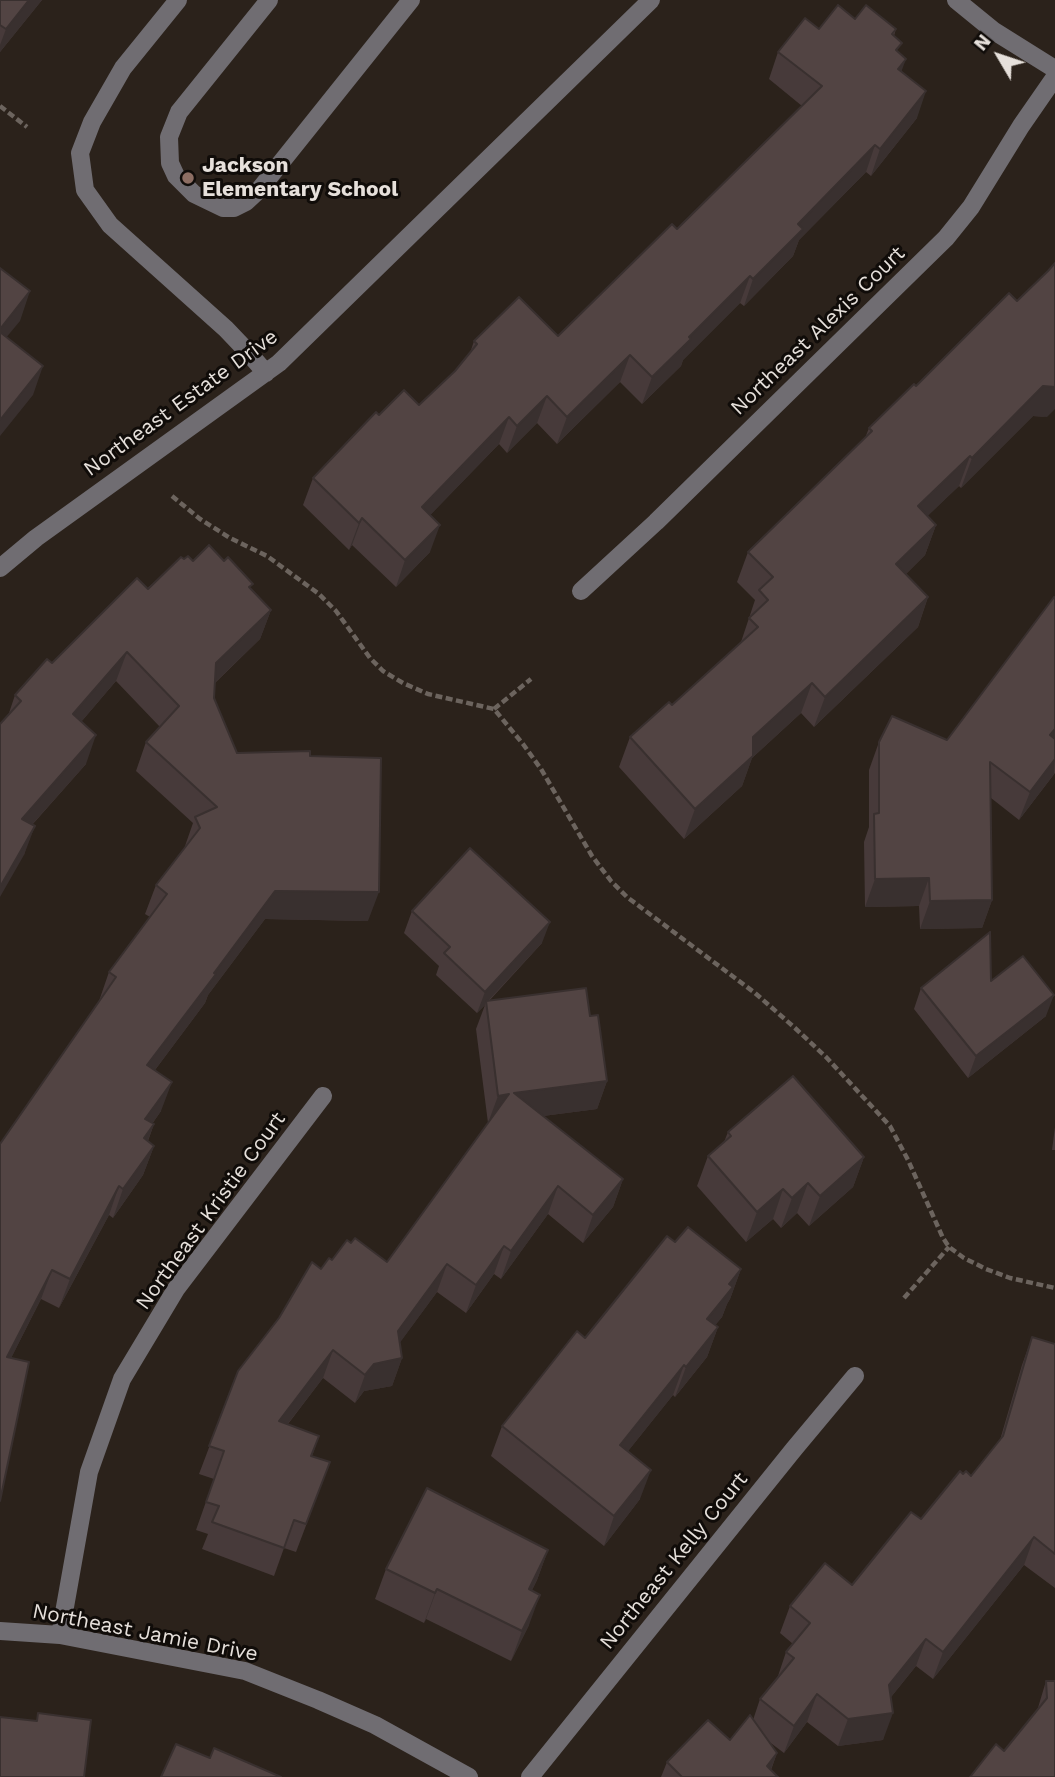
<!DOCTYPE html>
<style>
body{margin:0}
#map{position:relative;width:1055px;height:1777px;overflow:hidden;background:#2b221b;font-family:"Work Sans",sans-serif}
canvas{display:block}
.north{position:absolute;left:964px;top:21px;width:70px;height:70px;-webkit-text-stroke:5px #100c09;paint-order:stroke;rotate:309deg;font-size:19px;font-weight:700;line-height:28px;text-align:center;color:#e6e0db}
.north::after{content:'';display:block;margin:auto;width:24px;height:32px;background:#e6e0db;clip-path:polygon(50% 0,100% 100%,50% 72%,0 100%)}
</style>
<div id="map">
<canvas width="1055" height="1777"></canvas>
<div class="north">N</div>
</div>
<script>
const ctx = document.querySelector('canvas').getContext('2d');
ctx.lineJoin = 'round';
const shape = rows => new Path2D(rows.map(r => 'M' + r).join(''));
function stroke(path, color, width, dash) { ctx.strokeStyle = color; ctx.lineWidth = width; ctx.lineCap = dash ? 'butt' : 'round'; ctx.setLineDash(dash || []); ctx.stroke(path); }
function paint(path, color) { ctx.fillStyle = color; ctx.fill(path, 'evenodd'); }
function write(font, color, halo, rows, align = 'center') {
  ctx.font = font + ' "Work Sans",sans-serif'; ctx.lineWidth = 6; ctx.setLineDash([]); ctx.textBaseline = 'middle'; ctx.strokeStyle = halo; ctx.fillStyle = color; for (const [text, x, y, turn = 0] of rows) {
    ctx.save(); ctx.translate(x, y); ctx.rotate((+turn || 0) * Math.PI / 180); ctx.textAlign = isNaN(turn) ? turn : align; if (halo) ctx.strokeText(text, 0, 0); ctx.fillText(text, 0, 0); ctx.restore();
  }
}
stroke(shape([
 [0,106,27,127],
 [172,496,200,519,230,538,267,556,319,594,336,611,370,658,383,671,403,683,428,694,494,709,523,744,541,769,592,856,611,881,627,897,755,993,795,1028,826,1057,890,1126,908,1160,943,1238,949,1247,964,1258,986,1269,1010,1278,1055,1288],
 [494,709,531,679],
 [904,1298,949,1247]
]), '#6c645e', 4.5, [7, 3.5]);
stroke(shape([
 [178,0,123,68,92,122,80,153,85,190,110,225,226,329,246,350,266,373],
 [269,0,179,112,169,137,170,163,176,176,194,194,223,208,234,208,246,202,259,190,411,0],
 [956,0,994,31,1055,69],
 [0,568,36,538,279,363,651,0],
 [581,591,656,522,946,238,971,207,1021,126,1055,77],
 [0,1631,60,1635,245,1671,318,1700,375,1725,469,1777],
 [60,1635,89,1472,122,1379,176,1289,323,1096],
 [530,1777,794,1449,855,1376]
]), '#706d72', 18);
paint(shape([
 [0,0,42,0,0,52],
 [855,19,896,29,894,36,902,72,917,118,871,176,866,172,799,240,793,256,744,306,740,303,683,360,681,366,642,404,620,382,557,444,537,423,507,453,499,444,430,515,430,552,396,587,352,545,349,550,303,505,313,478,379,415,419,405,455,371,470,353,474,341,558,336,677,229,802,106,769,79,778,52,819,29],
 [916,386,1047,417,1033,416,961,488,959,486,927,516,936,525,925,555,906,574,928,597,918,627,814,727,801,713,752,758,742,786,684,839,619,767,630,737,672,705,741,642,755,600,737,582,748,552,865,438,869,428],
 [184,559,193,561,251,589,271,610,260,639,215,683,214,698,237,753,310,756,368,921,265,919,208,995,205,1003,155,1070,161,1111,152,1124,154,1124,148,1141,154,1146,143,1175,113,1218,109,1215,59,1308,41,1299,11,1358,0,1501,0,1144,99,1001,109,972,150,917,145,914,156,885,185,847,185,846,193,823,136,771,146,742,160,727,116,681,81,722,86,764,32,825,24,855,8,716,15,695,52,663],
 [1055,598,1055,773,1019,820,991,798,992,900,982,928,920,929,919,906,865,907,864,842,869,827,869,770,879,742,947,740],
 [412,911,542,943,489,1001,590,1016,607,1081,597,1109,543,1116,623,1179,613,1207,583,1243,548,1214,501,1279,494,1274,466,1313,437,1292,400,1342,402,1358,392,1386,364,1391,355,1403,323,1378,288,1424,319,1436,312,1456,330,1462,296,1552,284,1548,274,1576,202,1549,208,1534,196,1530,214,1479,199,1474,238,1371,321,1269,332,1260,387,1262,488,1123,476,1029,485,1005,477,1013,436,975,439,966,404,933],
 [921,988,1046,1016,968,1078,914,1009],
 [1055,1127,1055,1150,1052,1150],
 [728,1132,864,1157,853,1187,809,1226,797,1213,781,1228,773,1219,746,1242,697,1186,708,1156,724,1142],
 [675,1242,741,1269,730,1299,727,1304,722,1317,715,1325,718,1327,707,1357,675,1397,673,1395,628,1451,640,1499,604,1546,491,1456,502,1426],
 [1032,1337,1055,1344,1055,1588,1024,1565,933,1679,916,1666,891,1697,883,1740,838,1746,807,1722,784,1753,768,1741,777,1753,771,1770,778,1777,661,1777,667,1762,730,1740,753,1720,760,1699,777,1679,786,1652,793,1644,780,1633,790,1606,852,1585,921,1519,963,1474,971,1476,1000,1440,1022,1365],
 [548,1550,537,1580,532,1590,529,1625,511,1661,426,1619,424,1623,375,1599,386,1569],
 [1046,1681,1055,1777,1004,1751,1037,1711]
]), '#473a3a');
paint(shape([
 [29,0,42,0,0,52,0,45,6,29],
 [906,59,896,86,898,69],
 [926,91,917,118,871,176,880,149],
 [875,145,866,172,799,240,793,256,744,306,753,279,798,224],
 [750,276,740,303,683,360,681,366,642,404,652,377,689,337],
 [30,291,20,321,0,345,0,329],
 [630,355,620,382,557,444,567,417],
 [43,366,33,395,0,436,0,420],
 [1043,386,1055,387,1055,409,1047,417,1033,416,961,488,972,458],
 [547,396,537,423,507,453,517,426],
 [509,417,499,444,412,534,422,507],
 [970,456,959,486,907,536,918,506],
 [362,518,352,545,349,550,359,523],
 [440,525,430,552,396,587,405,560],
 [936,525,925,555,885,594,896,564],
 [928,597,918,627,814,727,825,697],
 [271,610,260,639,205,692,216,663],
 [127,652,116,681,63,743,73,714],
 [812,683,801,713,752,758,742,786,684,839,695,809,753,737],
 [1055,729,1055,743,1050,735],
 [96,735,86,764,11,848,22,819],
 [1055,759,1054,774,1019,820,1030,792],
 [35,826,24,855,0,897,0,887],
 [929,878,919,906,865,907,875,879],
 [275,891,379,892,368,921,265,919,208,995,205,1003,137,1094,147,1065,214,973],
 [992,900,982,928,920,929,930,901],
 [550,922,542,943,486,1003,486,1001,485,1005,477,1013,485,992],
 [1054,995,1046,1016,968,1078,976,1056],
 [607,1081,597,1109,504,1121,514,1093],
 [172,1082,161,1111,135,1148,145,1119],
 [509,1094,488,1123,498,1096],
 [154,1124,143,1153,144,1138],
 [154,1146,143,1175,113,1218,123,1189],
 [864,1157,853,1187,809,1226,820,1196],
 [623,1179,613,1207,583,1243,593,1215],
 [808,1183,797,1213,781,1228,792,1198],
 [119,1186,109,1215,59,1308,70,1279],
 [558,1186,548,1214,501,1279,511,1251],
 [783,1189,773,1219,746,1242,757,1212],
 [504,1246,494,1274,466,1313,476,1285],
 [447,1264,437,1292,388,1359,398,1331],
 [741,1269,730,1299,727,1304,722,1317,696,1349,707,1319,729,1284],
 [52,1270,41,1299,0,1380,7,1357],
 [718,1327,707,1357,675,1397,686,1367],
 [333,1350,323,1378,269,1448,279,1421],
 [402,1358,392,1386,364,1391,355,1403,365,1375,374,1364],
 [684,1365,673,1395,609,1475,620,1445],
 [651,1470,640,1499,604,1546,614,1516],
 [1034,1537,1024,1565,933,1679,943,1652],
 [548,1550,537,1580,518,1619,529,1589],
 [437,1589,426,1619,424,1623,435,1593],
 [540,1595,529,1625,511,1661,522,1631],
 [926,1639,916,1666,879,1712,889,1685],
 [817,1694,807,1722,784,1753,794,1726],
 [893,1713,883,1740,838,1746,848,1719],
 [777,1753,769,1774,767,1766]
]), '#39302f');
const building = shape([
 [0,0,29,0,6,29,0,25,0,0],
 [838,5,855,19,866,5,896,29,892,34,902,43,896,50,906,59,898,69,926,91,880,149,875,145,798,224,803,229,753,279,750,276,689,337,691,339,652,377,630,355,567,417,547,396,517,426,509,417,422,507,440,525,405,560,362,518,359,523,313,478,376,412,379,415,404,390,419,405,455,371,477,344,474,341,519,297,558,336,672,224,677,229,822,86,778,52,805,18,819,29,838,5],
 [1055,263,1055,387,1043,386,972,458,970,456,918,506,936,525,896,564,928,597,825,697,812,683,753,737,753,756,695,809,630,737,669,702,672,705,758,627,749,618,768,600,759,590,773,577,748,552,872,431,869,428,914,384,916,386,1009,293,1017,301,1048,271,1055,263],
 [0,268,30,291,0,329,0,268],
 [0,332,43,366,0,420,0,332],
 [209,545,224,561,228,557,253,584,249,587,271,610,216,663,214,698,237,753,310,751,310,756,381,758,379,892,275,891,214,973,216,974,147,1065,172,1082,145,1119,154,1124,144,1138,154,1146,123,1189,119,1186,70,1279,52,1270,7,1357,29,1362,0,1501,0,1144,116,977,109,972,167,894,156,885,200,828,195,817,217,807,146,742,179,706,127,652,73,714,96,735,22,819,35,826,0,887,0,724,21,701,15,695,47,659,52,663,137,578,148,589,181,557,184,559,188,556,193,561,209,545],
 [1054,597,1055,598,1055,729,1050,735,1055,739,1055,759,1030,792,990,762,992,900,930,901,929,878,875,879,874,814,879,813,879,742,892,716,947,740,1054,597],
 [470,848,550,922,485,992,444,953,450,947,412,911,470,848],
 [990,932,991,981,1023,956,1054,995,976,1056,921,988,990,932],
 [586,988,590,1016,598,1015,607,1081,514,1093,623,1179,593,1215,558,1186,511,1251,504,1246,476,1285,447,1264,398,1331,402,1358,374,1364,365,1375,333,1350,279,1421,319,1436,311,1456,330,1462,306,1524,294,1520,284,1548,212,1522,219,1506,206,1502,224,1451,209,1446,238,1371,279,1318,312,1262,321,1269,329,1258,332,1260,347,1240,351,1243,355,1238,387,1262,509,1094,498,1096,486,1001,586,988],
 [793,1076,864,1157,820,1196,808,1183,792,1198,783,1189,757,1212,708,1156,731,1136,728,1132,793,1076],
 [688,1227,741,1269,729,1284,733,1287,707,1319,718,1327,686,1367,684,1365,620,1445,651,1470,614,1516,502,1426,577,1331,585,1338,667,1236,675,1242,688,1227],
 [1032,1337,1055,1344,1055,1554,1034,1537,943,1652,926,1639,889,1685,893,1713,848,1719,817,1694,794,1726,760,1699,794,1658,786,1652,810,1623,790,1606,825,1563,852,1585,911,1512,921,1519,960,1471,963,1474,966,1471,971,1476,1003,1436,1032,1337],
 [427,1488,548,1550,529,1589,540,1595,522,1631,437,1589,435,1593,386,1569,427,1488],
 [1046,1681,1055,1681,1055,1777,970,1777,996,1744,1004,1751,1047,1698,1046,1681],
 [38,1713,91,1720,84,1777,0,1777,0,1717,37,1721,38,1713],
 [750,1715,777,1753,767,1766,778,1777,682,1777,667,1762,708,1720,730,1740,750,1715],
 [176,1744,210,1758,214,1748,281,1777,161,1777,176,1744]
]);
paint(building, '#524443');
stroke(building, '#39302f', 2);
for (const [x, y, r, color] of [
 [188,178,7,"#8d6e63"]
]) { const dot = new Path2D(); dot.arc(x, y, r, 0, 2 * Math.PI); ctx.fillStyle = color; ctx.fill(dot); stroke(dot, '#100c09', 2.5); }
write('bold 21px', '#e6e0db', '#100c09', [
 ["Jackson",202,166],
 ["Elementary School",202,190]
], 'left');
write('21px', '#e6e0db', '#100c09', [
 ["Northeast Alexis Court",818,331,-44],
 ["Northeast Estate Drive",181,403,-36],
 ["Northeast Kristie Court",211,1211,-54],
 ["Northeast Kelly Court",674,1561,-51],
 ["Northeast Jamie Drive",145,1633,11]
]);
</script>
